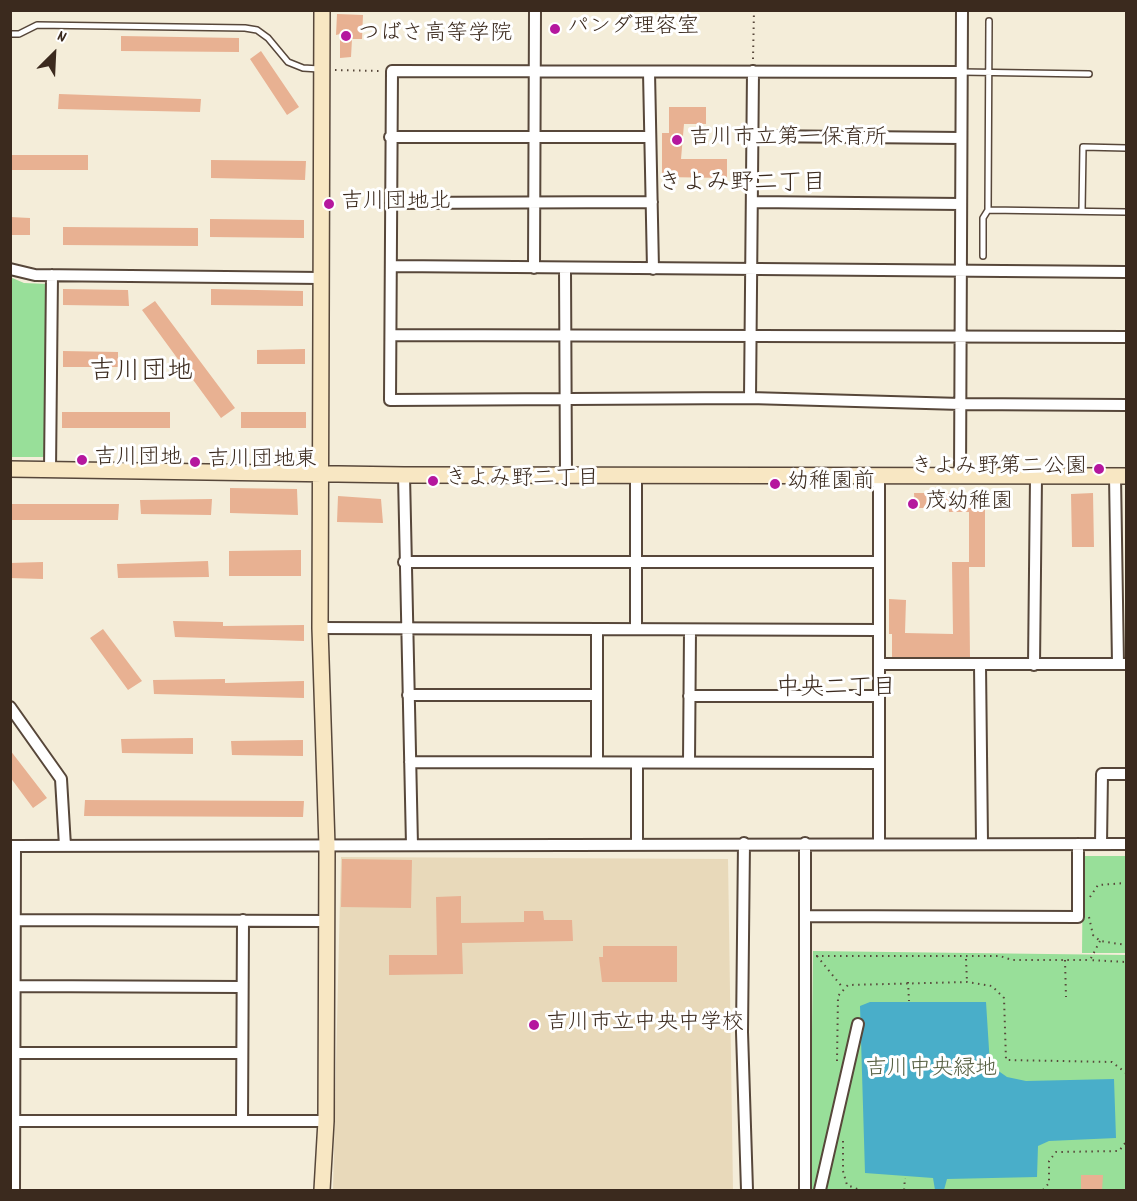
<!DOCTYPE html>
<meta charset="utf-8">
<style>
body{margin:0}
#map{position:relative;width:1137px;height:1201px;overflow:hidden;background:#f4edd9;font-family:Dekko,sans-serif}
canvas{display:block}
.frame{position:absolute;inset:0;border:12px solid #3b2a1e;pointer-events:none}
.north{position:absolute;left:24px;top:24px;width:60px;height:60px;-webkit-text-stroke:4px #fff;paint-order:stroke;rotate:24deg;font-size:16px;font-weight:700;line-height:24px;text-align:center;color:#3b2a1e}
.north::after{content:'';display:block;margin:auto;width:21px;height:27px;background:#3b2a1e;clip-path:polygon(50% 0,100% 100%,50% 72%,0 100%)}
</style>
<div id="map">
<canvas width="1137" height="1201"></canvas>
<div class="frame"></div>
<div class="north">N</div>
</div>
<script>
const ctx = document.querySelector('canvas').getContext('2d');
ctx.lineJoin = 'round';
function paint(path, color) { ctx.fillStyle = color; ctx.fill(path, 'evenodd'); }
const shape = rows => new Path2D(rows.map(r => 'M' + r).join(''));
function stroke(path, color, width, dash) { ctx.strokeStyle = color; ctx.lineWidth = width; ctx.lineCap = dash ? 'butt' : 'round'; ctx.setLineDash(dash || []); ctx.stroke(path); }
function write(font, color, halo, rows, align = 'center') {
  ctx.font = font + ' Dekko,"Klee One",sans-serif'; ctx.lineWidth = 6; ctx.setLineDash([]); ctx.textBaseline = 'middle'; ctx.strokeStyle = halo; ctx.fillStyle = color; for (const [text, x, y, turn = 0] of rows) {
    ctx.save(); ctx.translate(x, y); ctx.rotate((+turn || 0) * Math.PI / 180); ctx.textAlign = isNaN(turn) ? turn : align; if (halo) ctx.strokeText(text, 0, 0); ctx.fillText(text, 0, 0); ctx.restore();
  }
}
paint(shape([
 [341,857,728,859,733,1190,333,1190]
]), '#e8d9ba');
paint(shape([
 [10,277,24,283,48,284,47,457,11,457],
 [1083,856,1126,856,1126,953,1082,953],
 [813,951,1126,955,1126,1190,810,1190]
]), '#98df99');
paint(shape([
 [870,1002,986,1002,990,1065,1007,1077,1026,1081,1114,1079,1116,1138,1049,1141,1038,1146,1037,1177,947,1179,944,1190,935,1190,933,1178,865,1173,860,1006]
]), '#49aec9');
paint(shape([
 [337,14,363,15,362,39,352,39,351,57,340,58,340,34,336,35],
 [121,36,239,38,239,52,121,51],
 [261,51,299,107,287,115,250,59],
 [59,94,201,99,200,112,58,109],
 [669,107,706,107,706,124,684,124,681,159,727,159,727,178,662,177,662,133,669,133],
 [10,155,88,155,88,170,10,170],
 [211,160,306,161,305,180,211,178],
 [10,217,30,218,30,235,10,235],
 [210,219,304,220,304,238,210,237],
 [63,227,198,228,198,246,63,245],
 [63,289,128,290,129,306,63,305],
 [211,289,303,291,303,306,211,305],
 [155,301,235,408,221,418,142,310],
 [305,349,305,364,257,364,257,350],
 [63,351,118,352,118,367,63,367],
 [62,412,170,412,170,428,62,428],
 [241,412,306,412,306,428,241,428],
 [230,488,297,489,298,515,230,513],
 [914,493,985,493,985,567,969,567,970,657,892,657,892,634,889,634,889,599,906,600,905,633,953,634,952,562,969,562,969,512,949,512,949,508,915,508],
 [1093,493,1094,547,1072,547,1071,494],
 [338,496,381,499,383,523,337,522],
 [212,499,211,515,141,514,140,500],
 [10,504,119,504,118,520,10,520],
 [301,550,301,576,229,576,229,551],
 [208,561,209,577,118,578,117,564],
 [43,562,43,579,10,578,10,563],
 [173,621,223,622,223,626,304,625,304,641,175,637],
 [103,629,142,681,128,690,90,638],
 [225,679,225,683,304,681,304,698,154,694,153,680],
 [193,738,193,754,122,753,121,739],
 [303,740,303,756,232,755,231,741],
 [10,750,47,798,33,808,10,777],
 [85,800,304,801,303,817,84,816],
 [342,859,412,860,411,908,341,907],
 [461,896,461,923,524,922,524,911,543,911,544,920,572,920,573,941,462,943,463,974,389,975,389,955,437,955,436,897],
 [603,946,677,946,677,982,602,982,599,957,603,957],
 [1081,1175,1103,1175,1102,1191,1081,1191]
]), '#e8b192');
const lane = shape([
 [989,21,988,210,1126,212],
 [10,34,19,34,37,25,245,28,257,30,268,38,288,62,303,68,319,69],
 [962,72,1089,74],
 [1082,211,1083,147,1126,148],
 [983,256,983,218,988,210]
]);
const street = shape([
 [649,72,653,269],
 [962,72,392,71,390,400,750,398,961,404,1126,405],
 [753,136,961,138],
 [390,137,650,137],
 [752,202,961,204],
 [391,203,652,202],
 [392,266,1126,272],
 [534,268,535,10],
 [565,268,566,476],
 [10,269,35,275,321,278],
 [391,335,1126,337],
 [750,398,753,71],
 [50,470,52,275],
 [404,475,412,845],
 [1115,476,1118,664],
 [960,477,962,10],
 [404,562,879,562],
 [320,628,879,630],
 [636,629,636,476],
 [880,664,1126,664],
 [980,665,982,842],
 [1034,665,1036,477],
 [408,695,597,695],
 [689,696,878,696],
 [10,707,61,779,65,846],
 [410,762,879,763],
 [597,762,597,630],
 [689,762,690,630],
 [637,843,637,763],
 [744,843,742,1032,747,1190],
 [879,843,879,476],
 [1101,844,1102,774,1126,774],
 [10,846,1126,844],
 [805,916,1078,917,1078,844],
 [15,920,326,921],
 [14,986,242,987],
 [14,1053,242,1053],
 [10,1121,326,1121],
 [242,1121,243,920],
 [14,1190,15,846],
 [805,1190,805,843],
 [820,1190,858,1024]
]);
const secondary = shape([
 [10,469,404,475,1126,476],
 [322,1190,326,1121,327,846,320,628,322,10]
]);
stroke(lane, '#57473a', 8);
stroke(street, '#57473a', 14);
stroke(secondary, '#57473a', 18);
stroke(shape([
 [753,59,754,10],
 [335,70,380,71],
 [1090,897,1098,885,1126,883],
 [1089,917,1093,935,1100,941,1126,945],
 [1100,941,1090,960,1126,962],
 [816,956,1000,956,1012,960,1090,960],
 [817,956,843,988],
 [966,959,967,982],
 [1065,960,1066,997],
 [908,982,909,1001],
 [837,1061,838,996,848,985,967,982,992,986,1004,998,1006,1060,1112,1062,1126,1073],
 [843,1141,843,1171,847,1185,860,1190],
 [904,1190,905,1178],
 [925,1190,992,1190],
 [1043,1190,1049,1183,1049,1161,1056,1152,1119,1151,1126,1142]
]), '#57473a', 2, [1.5, 4.5]);
stroke(lane, '#fff', 5);
stroke(street, '#fff', 10);
stroke(secondary, '#f8e7c3', 15);
for (const [x, y, r, color] of [
 [555,29,6,"#b5179e"],
 [346,36,6,"#b5179e"],
 [677,140,6,"#b5179e"],
 [329,204,6,"#b5179e"],
 [82,460,6,"#b5179e"],
 [195,462,6,"#b5179e"],
 [1099,469,6,"#b5179e"],
 [433,481,6,"#b5179e"],
 [775,484,6,"#b5179e"],
 [913,504,6,"#b5179e"],
 [534,1025,6,"#b5179e"]
]) { const dot = new Path2D(); dot.arc(x, y, r, 0, 2 * Math.PI); ctx.fillStyle = color; ctx.fill(dot); stroke(dot, '#fff', 2); }
write('22px', '#3b2a1e', '#fff', [
 ["パンダ理容室",567,29],
 ["つばさ高等学院",358,36],
 ["吉川市立第一保育所",689,140],
 ["吉川団地北",341,204],
 ["吉川団地",94,460],
 ["吉川団地東",207,462],
 ["きよみ野第二公園",1087,469,"right"],
 ["きよみ野二丁目",445,481],
 ["幼稚園前",787,484],
 ["茂幼稚園",925,504],
 ["吉川市立中央中学校",546,1025]
], 'left');
write('22px', '#576043', '#fff', [
 ["吉川中央緑地",931,1071]
]);
write('24px', '#3b2a1e', '#fff', [
 ["きよみ野二丁目",742,186],
 ["中央二丁目",836,691]
]);
write('26px', '#3b2a1e', '#fff', [
 ["吉川団地",141,374]
]);
</script>
